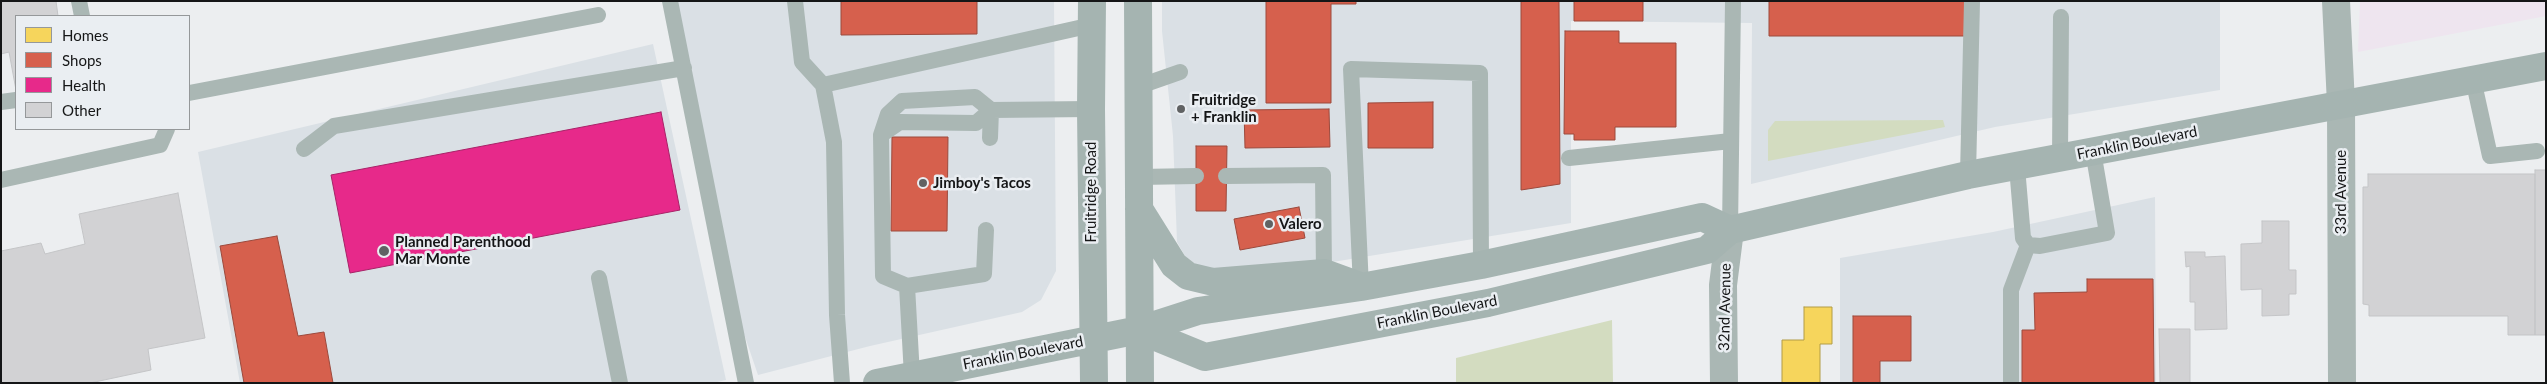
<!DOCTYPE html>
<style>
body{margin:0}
#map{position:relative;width:2547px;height:384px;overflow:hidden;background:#eceef0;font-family:Lato,sans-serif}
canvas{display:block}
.frame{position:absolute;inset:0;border:2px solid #151617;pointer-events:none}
.legend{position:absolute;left:15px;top:15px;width:175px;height:115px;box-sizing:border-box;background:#eaeef2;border:1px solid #95989a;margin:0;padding:6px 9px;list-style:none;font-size:15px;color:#151617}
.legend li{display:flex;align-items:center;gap:10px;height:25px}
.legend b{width:25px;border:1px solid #95989a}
</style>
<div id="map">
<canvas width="2547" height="384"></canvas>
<div class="frame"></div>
<ul class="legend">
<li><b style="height:14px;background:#f6d55c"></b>Homes</li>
<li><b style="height:14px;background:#d6604d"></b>Shops</li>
<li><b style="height:14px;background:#e7298a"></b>Health</li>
<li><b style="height:14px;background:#d2d2d4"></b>Other</li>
</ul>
</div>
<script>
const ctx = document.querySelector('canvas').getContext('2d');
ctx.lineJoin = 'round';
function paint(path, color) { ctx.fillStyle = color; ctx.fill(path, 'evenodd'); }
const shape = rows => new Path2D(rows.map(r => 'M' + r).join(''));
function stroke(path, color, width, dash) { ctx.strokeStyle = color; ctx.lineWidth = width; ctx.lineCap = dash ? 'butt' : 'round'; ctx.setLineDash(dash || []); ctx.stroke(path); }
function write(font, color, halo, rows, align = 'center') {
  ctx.font = font + ' Lato,sans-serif'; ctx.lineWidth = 5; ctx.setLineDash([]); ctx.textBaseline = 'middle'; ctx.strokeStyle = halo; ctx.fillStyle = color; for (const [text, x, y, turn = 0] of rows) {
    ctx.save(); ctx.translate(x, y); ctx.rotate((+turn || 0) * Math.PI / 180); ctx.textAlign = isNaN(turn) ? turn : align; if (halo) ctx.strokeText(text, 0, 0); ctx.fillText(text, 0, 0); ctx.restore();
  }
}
paint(shape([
 [675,1,1054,1,1056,271,1041,300,1022,312,870,346,758,375,741,325],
 [1162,1,2220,1,2220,90,1995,127,1751,184,1752,23,1571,21,1571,223,1302,267,1203,271,1185,256,1177,242,1173,136,1162,31],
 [653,44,726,380,713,383,240,383,198,152],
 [2155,197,2156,383,1840,383,1840,258,1993,232]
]), '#dae0e5');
paint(shape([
 [2360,1,2546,1,2546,16,2358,52]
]), '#eee5ef');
paint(shape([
 [1943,120,1945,127,1768,161,1768,130,1775,121],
 [1612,320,1613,383,1456,383,1456,358]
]), '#d3dcc0');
const homes = shape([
 [1804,307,1832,307,1832,344,1820,344,1820,383,1782,383,1782,340,1804,340,1804,307]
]);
paint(homes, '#f6d55c');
stroke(homes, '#b29c47', 1);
const shops = shape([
 [841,1,977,1,977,34,841,35,841,1],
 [1266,1,1356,1,1356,4,1331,4,1331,103,1266,103,1266,1],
 [1521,1,1559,1,1560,184,1521,190,1521,1],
 [1574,1,1643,1,1643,21,1574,21,1574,1],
 [1769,1,1967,1,1966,36,1769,36,1769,1],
 [1565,31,1619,31,1619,43,1676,43,1676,127,1615,127,1615,140,1574,140,1574,134,1564,134,1565,31],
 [1433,102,1433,148,1368,148,1368,103,1433,102],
 [1329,109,1330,147,1245,148,1244,110,1329,109],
 [892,137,948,137,947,231,891,231,892,137],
 [1196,146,1227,146,1226,211,1196,211,1196,146],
 [1299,207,1305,238,1240,250,1234,219,1299,207],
 [277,236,298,336,324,332,333,383,244,383,220,246,277,236],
 [2087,279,2153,279,2154,383,2022,383,2022,330,2035,330,2034,293,2087,292,2087,279],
 [1853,316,1911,316,1911,361,1880,361,1880,383,1853,383,1853,316]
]);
paint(shops, '#d6604d');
stroke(shops, '#9c4a3d', 1);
const health = shape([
 [661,112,680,210,350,273,331,175,661,112]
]);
paint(health, '#e7298a');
stroke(health, '#a82368', 1);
const building = shape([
 [1,1,56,1,58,16,16,16,16,90,9,52,1,54,1,1],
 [2535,170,2546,170,2546,335,2535,335,2535,170],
 [2368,174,2535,174,2535,335,2508,335,2508,316,2369,316,2369,305,2363,304,2363,187,2368,187,2368,174],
 [178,193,205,338,148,349,151,370,90,383,1,383,1,251,41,243,45,254,85,244,79,214,178,193],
 [2262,221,2289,221,2289,270,2296,270,2296,294,2289,294,2289,315,2262,316,2262,289,2241,290,2241,244,2262,243,2262,221],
 [2185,252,2205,252,2205,257,2225,256,2227,329,2195,330,2195,302,2190,302,2190,266,2186,267,2185,252],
 [2159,329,2190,329,2190,383,2160,383,2159,329]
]);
paint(building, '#d2d2d4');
stroke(building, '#c4c5c7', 1);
stroke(shape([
 [79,1,82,16],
 [670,1,746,383],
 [795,1,802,62,823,85,834,142,837,315,842,383],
 [2473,79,2490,156,2537,151],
 [823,85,1092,25],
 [1140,86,1180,72],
 [189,93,598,15],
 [1,102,16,100],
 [881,135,900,122,976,123,991,110,975,97,902,101,888,114,881,135,883,276,907,286],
 [990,138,991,110,1091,109],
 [304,149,334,126,684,68],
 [1569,158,1731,141],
 [2060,158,2061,17],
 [2017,167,2023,238,2028,245,2040,246,2107,233,2093,151],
 [1968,175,1972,1],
 [1226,176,1323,175,1324,273],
 [1139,177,1196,176],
 [1,180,160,145,167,129],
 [1730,230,1733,1],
 [599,278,620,383],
 [1361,287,1351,69,1480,73,1481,265],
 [912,376,907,286,984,274,986,230],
 [2011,383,2011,290,2028,245]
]), '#aab7b4', 16);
stroke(shape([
 [2336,1,2341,104,2342,383],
 [1724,383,1723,285,1730,230]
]), '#aab7b4', 28);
stroke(shape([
 [1092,1,1091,109,1094,383],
 [1138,1,1140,383],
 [1139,209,1174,265,1188,276,1213,282,1324,273,1357,285],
 [1139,330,1205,357,1488,303,1707,250,1730,230,1968,175,2546,66],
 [877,383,1139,330,1198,311,1361,287,1481,265,1702,217,1730,230]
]), '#a5b4b1', 28);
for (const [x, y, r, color] of [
 [1181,109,5,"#606263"],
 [923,183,5,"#606263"],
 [1269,224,5,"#606263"],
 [384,251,6,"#606263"]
]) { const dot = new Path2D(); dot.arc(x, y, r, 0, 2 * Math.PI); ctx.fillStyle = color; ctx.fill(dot); stroke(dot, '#eaeef2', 2); }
write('bold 15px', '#151617', '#eaeef2', [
 ["Fruitridge",1191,100],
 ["+ Franklin",1191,117],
 ["Jimboy's Tacos",933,183],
 ["Valero",1279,224],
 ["Planned Parenthood",395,242],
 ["Mar Monte",395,259]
], 'left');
write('15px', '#151617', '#eaeef2', [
 ["Franklin Boulevard",2137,143,-11],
 ["Fruitridge Road",1091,192,-90],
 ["33rd Avenue",2341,192,-90],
 ["32nd Avenue",1725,307,-89],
 ["Franklin Boulevard",1437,312,-11],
 ["Franklin Boulevard",1023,353,-11]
]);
</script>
